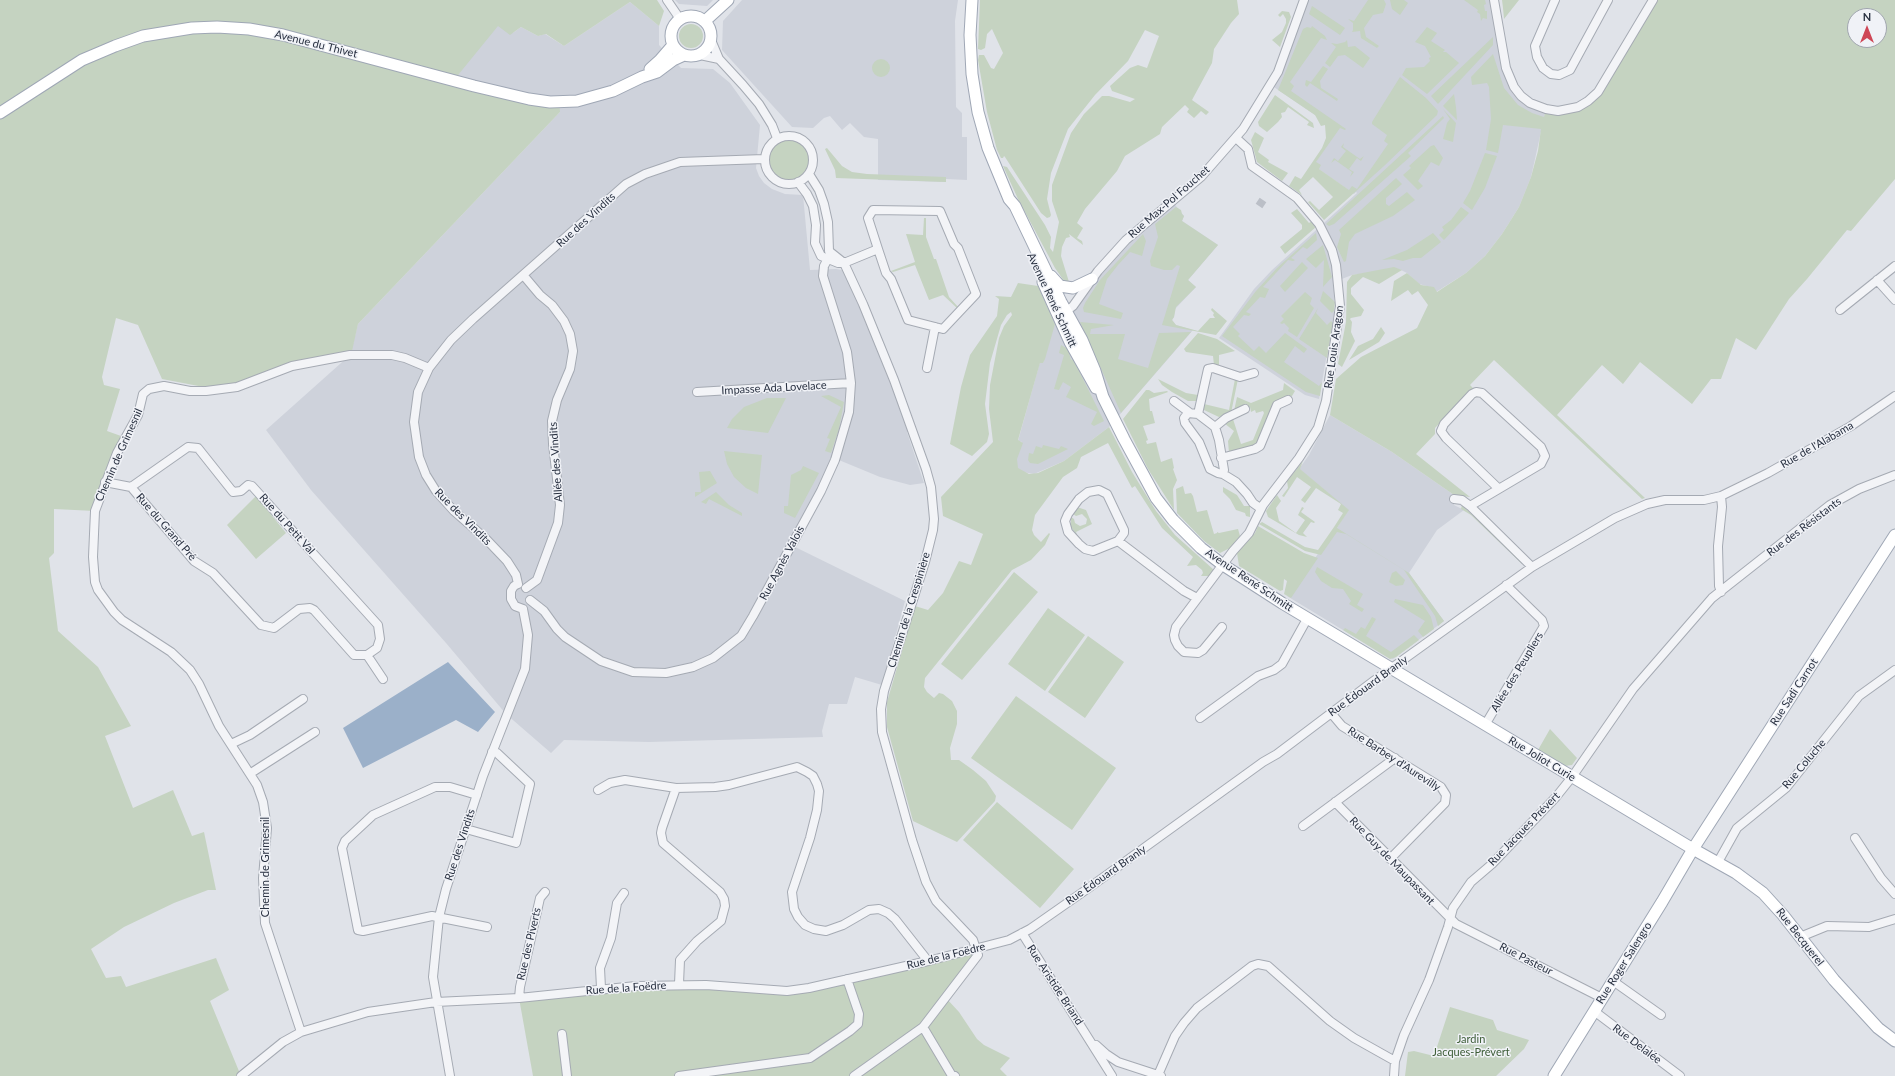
<!DOCTYPE html>
<meta charset="utf-8">
<style>
body{margin:0}
#map{position:relative;width:1895px;height:1076px;overflow:hidden;background:#e0e3e9;font-family:Lato,sans-serif}
canvas{display:block}
.north{position:absolute;left:1847px;top:8px;width:40px;height:40px;box-sizing:border-box;background:#f0f2f7;border:1px solid #a0a5ae;border-radius:50%;rotate:0deg;font-size:11px;font-weight:700;line-height:16px;text-align:center;color:#293141}
.north::after{content:'';display:block;margin:auto;width:14px;height:18px;background:#ce4656;clip-path:polygon(50% 0,100% 100%,50% 72%,0 100%)}
</style>
<div id="map">
<canvas width="1895" height="1076"></canvas>
<div class="north">N</div>
</div>
<script>
const ctx = document.querySelector('canvas').getContext('2d');
ctx.lineJoin = 'round';
function paint(path, color) { ctx.fillStyle = color; ctx.fill(path, 'evenodd'); }
const shape = rows => new Path2D(rows.map(r => 'M' + r).join(''));
function stroke(path, color, width, dash) { ctx.strokeStyle = color; ctx.lineWidth = width; ctx.lineCap = dash ? 'butt' : 'round'; ctx.setLineDash(dash || []); ctx.stroke(path); }
function write(font, color, halo, rows, align = 'center') {
  ctx.font = font + ' Lato,sans-serif'; ctx.lineWidth = 3; ctx.setLineDash([]); ctx.textBaseline = 'middle'; ctx.strokeStyle = halo; ctx.fillStyle = color; for (const [text, x, y, turn = 0] of rows) {
    ctx.save(); ctx.translate(x, y); ctx.rotate((+turn || 0) * Math.PI / 180); ctx.textAlign = isNaN(turn) ? turn : align; if (halo) ctx.strokeText(text, 0, 0); ctx.fillText(text, 0, 0); ctx.restore();
  }
}
paint(shape([
 [538,0,513,33,521,27,538,36,545,34,564,46,630,2,659,26,659,45,681,68,713,69,730,83,760,125,756,168,759,176,764,183,772,189,785,194,803,195,810,270,836,269,842,270,847,276,909,429,907,432,924,483,910,485,880,477,834,458,789,544,905,601,882,685,855,677,847,704,829,704,822,731,823,737,649,742,564,740,551,753,506,714,446,643,311,490,266,430,350,355,358,324,560,112,453,80,461,70,376,46],
 [675,0,713,0,707,6,679,4],
 [742,0,958,0,955,21,956,107,962,113,962,137,967,137,967,180,946,179,946,182,878,180,878,139,864,137,850,123,842,130,830,116,824,118,813,128,792,127,722,50,723,21],
 [1304,0,1494,0,1514,87,1546,109,1531,177,1519,207,1502,234,1485,256,1466,273,1436,292,1434,288,1419,284,1407,273,1399,269,1352,275,1334,282,1334,314,1319,399,1305,395,1219,338,1254,289,1272,270,1357,193,1356,192,1354,194,1313,165,1337,130,1271,85],
 [1172,201,1184,216,1182,221,1218,245,1188,280,1196,287,1175,309,1174,317,1172,320,1176,325,1193,330,1109,427,1064,461,1034,474,1017,471,1013,459,1022,442,1018,441,1040,362,1043,363,1052,331,1058,316,1066,312,1098,271],
 [1330,415,1392,452,1454,495,1454,505,1464,510,1437,530,1409,573,1444,621,1393,659,1389,658,1287,596,1337,528,1348,510,1299,469,1309,455]
]), '#ced2db');
paint(shape([
 [0,0,657,0,664,11,659,26,630,2,564,46,546,34,538,36,521,27,510,35,498,26,454,80,559,102,560,112,358,324,352,351,305,359,280,366,245,381,209,388,162,379,138,325,116,318,102,377,104,385,120,389,107,431,121,436,117,453,95,511,54,509,54,553,49,558,58,631,98,667,131,726,105,736,133,808,173,790,192,836,204,832,216,890,208,890,174,903,124,927,91,949,106,978,121,976,126,987,216,958,229,990,210,1001,241,1076,0,1076],
 [980,0,1237,0,1239,14,1231,23,1214,49,1212,63,1192,100,1209,112,1206,115,1201,111,1194,118,1187,112,1189,109,1185,105,1162,127,1160,134,1125,156,1117,171,1085,209,1077,223,1083,228,1077,238,1082,241,1083,245,1069,234,1070,237,1066,238,1062,247,1061,256,1069,282,1064,281,1055,268,1018,199,1003,166,1007,167,1045,225,1051,237,1050,248,1053,252,1059,222,1052,201,1052,185,1071,133,1084,114,1102,96,1109,96,1130,102,1135,99,1112,91,1110,86,1130,68,1138,65,1147,68,1159,36,1145,30,1128,61,1095,95,1068,129,1051,173,1047,199,1051,215,1050,217,1047,218,1041,213,1005,157,1004,156,1003,158,1001,158,997,150,987,112,978,60,979,55,984,55,991,68,994,69,1003,53,992,29,987,34,985,48,981,50,978,49],
 [1368,0,1384,0,1386,4,1383,13,1373,15,1364,28,1366,37,1379,46,1377,48,1361,38,1360,31,1352,32,1353,30,1353,23,1348,19,1354,21],
 [1390,0,1404,0,1408,3,1400,15,1392,9],
 [1464,0,1485,0,1486,4,1484,5,1485,11,1487,11,1487,19,1483,18,1481,21,1480,14,1477,12,1478,10],
 [1502,0,1519,0,1504,19,1503,8],
 [1653,0,1895,0,1895,179,1851,231,1847,230,1807,279,1789,299,1756,350,1736,338,1721,379,1711,379,1692,404,1640,362,1623,384,1602,365,1557,415,1645,498,1642,499,1494,360,1470,385,1473,388,1435,428,1435,434,1416,454,1470,497,1454,495,1392,452,1330,415,1336,379,1361,357,1417,328,1428,305,1418,291,1412,295,1408,290,1391,301,1394,281,1407,273,1421,285,1434,287,1437,292,1443,288,1466,273,1485,256,1502,234,1519,207,1531,177,1538,151,1541,129,1503,125,1498,153,1486,150,1491,119,1489,87,1487,83,1472,85,1471,77,1493,54,1504,88,1518,105,1532,113,1544,117,1546,109,1588,101],
 [1855,16,1879,16,1879,40,1855,40],
 [1312,6,1345,28,1340,35,1309,14],
 [1282,11,1289,12,1291,17,1280,47,1272,40,1282,32,1286,23,1286,19,1283,14,1280,17,1278,15],
 '679 36a12 12 0 1 1 24 0a12 12 0 1 1-24 0Z',
 [1312,26,1325,36,1327,40,1321,38,1290,82,1294,86,1291,91,1346,129,1345,130,1340,128,1316,162,1321,165,1319,169,1349,190,1352,186,1357,189,1388,144,1384,141,1387,135,1372,124,1372,122,1400,77,1426,98,1438,111,1437,115,1384,166,1324,220,1308,202,1310,201,1319,210,1333,197,1313,177,1299,190,1302,195,1289,186,1295,176,1301,179,1322,148,1326,138,1325,125,1321,126,1315,115,1278,90,1303,29,1307,27,1311,28],
 [1427,27,1437,33,1431,41,1445,50,1443,52,1446,52,1459,63,1427,94,1402,75,1406,68,1424,67,1430,61,1429,58,1431,57,1425,46,1415,42],
 [1493,37,1493,45,1438,104,1431,96],
 [1347,40,1348,47,1355,46,1370,58,1363,68,1345,55,1338,56,1330,67,1325,63,1336,47,1331,43,1337,44,1345,42],
 '872 68a9 9 0 1 1 18 0a9 9 0 1 1-18 0Z',
 [1323,66,1328,69,1320,81,1321,88,1338,99,1337,101,1310,83,1307,87,1305,85,1306,80,1311,82],
 [1454,94,1456,107,1457,120,1443,106],
 [1275,95,1313,123,1314,128,1307,125,1309,122,1288,107,1285,112,1281,113,1282,117,1278,122,1267,132,1259,126,1258,122],
 [1443,109,1456,123,1453,142,1443,139,1447,123,1450,119],
 [1443,116,1444,118,1408,153,1411,156,1334,224,1329,226,1326,224],
 [1255,132,1264,138,1258,152,1269,160,1268,162,1288,173,1282,181,1257,162,1251,140],
 '769 160a20 20 0 1 1 40 0a20 20 0 1 1-40 0Z',
 [1344,143,1343,147,1360,159,1364,156,1361,161,1357,158,1349,169,1354,172,1350,177,1352,172,1335,160,1331,163,1334,158,1338,161,1346,151,1341,147],
 [1434,145,1443,158,1439,166,1431,162,1418,181,1423,186,1418,190,1403,175,1411,168,1409,166,1431,146],
 [827,148,842,166,852,172,867,174,946,177,946,182,836,178,835,170,825,149],
 [1485,153,1497,156,1485,188,1472,210,1463,203,1470,191],
 [1396,178,1402,184,1386,198,1386,204,1389,206,1407,192,1415,200,1393,216,1355,234,1349,242,1346,261,1344,262,1337,247,1341,234,1339,230],
 [1176,207,1181,210,1182,214,1184,216,1182,221,1218,245,1188,280,1196,287,1176,307,1174,317,1172,320,1176,325,1198,331,1210,318,1215,318,1213,315,1214,313,1211,310,1212,308,1227,321,1216,335,1162,325,1180,266,1177,265,1172,270,1164,270,1151,266,1150,261,1158,237,1155,224],
 [1461,207,1469,213,1444,240,1439,235,1444,230,1442,227,1451,220],
 [1297,209,1309,223,1312,221,1316,227,1285,254,1280,247,1302,229,1302,225,1291,213],
 [924,218,926,218,926,237,934,259,936,259,949,297,959,308,958,309,943,295,929,300,915,265,893,272,891,271,915,262,906,234,923,235],
 [1316,233,1317,240,1307,249,1303,247,1291,258,1295,260,1293,261,1288,260,1263,287,1269,289,1265,298,1260,297,1246,312,1251,314,1249,316,1244,315,1233,327,1240,334,1238,336,1254,351,1259,346,1266,353,1285,333,1307,349,1304,353,1295,346,1284,362,1319,386,1322,382,1320,396,1306,392,1222,336,1256,291,1277,268],
 [1433,233,1441,242,1421,258,1413,258,1403,261,1394,259,1382,260,1407,250],
 [1143,234,1146,241,1142,256,1130,252,1118,265,1107,279,1099,304,1123,313,1121,319,1084,312,1083,308,1085,303,1100,280],
 [1323,245,1332,277,1323,287,1324,260,1316,268,1306,259],
 [1302,262,1308,268,1285,292,1280,286],
 [1394,267,1402,270,1379,284,1363,277,1351,288,1351,294,1364,310,1361,316,1351,318,1350,319,1352,322,1351,332,1355,341,1342,367,1338,364,1346,322,1347,282,1352,275],
 [1018,283,1038,286,1055,324,1045,359,1043,363,1040,363,1018,440,1023,443,1017,459,1018,468,1029,474,1038,473,1064,461,1109,427,1132,472,1156,511,1175,535,1214,570,1210,576,1201,576,1203,573,1202,570,1196,565,1187,566,1193,557,1162,528,1135,486,1132,488,1108,443,1081,457,1077,468,1063,477,1035,515,1032,530,1034,535,1041,542,1049,533,1050,534,1045,545,1031,560,1012,570,925,678,924,687,927,692,934,698,939,693,943,694,952,701,957,711,957,724,950,748,951,760,959,760,973,770,986,781,996,796,995,801,957,842,913,821,887,727,887,702,915,606,928,610,943,593,959,561,971,565,983,534,943,516,941,497,993,442,989,409,990,385,999,338,1004,326,1012,315,1011,312,1007,315,1001,325,990,363,985,404,989,434,987,442,972,456,950,444,961,387,970,355,997,316,999,299,995,296,1011,297],
 [1323,291,1335,302,1334,311,1332,313,1320,301],
 [1305,292,1312,298,1310,304,1314,308,1297,337,1288,331,1289,328,1284,323,1282,324,1280,323,1284,319,1281,316],
 [1318,308,1316,313,1327,325,1331,321,1333,323,1327,358,1299,339],
 [1080,322,1114,325,1091,329,1090,334,1125,334,1118,359,1148,368,1159,333,1191,332,1121,413],
 [1381,327,1385,333,1379,342,1349,360,1358,346,1373,339],
 [1198,333,1217,339,1235,351,1219,355,1219,365,1214,365,1213,356,1186,352,1184,349],
 [1061,345,1068,349,1071,360,1073,359,1104,421,1094,426,1091,424,1097,412,1066,397,1071,387,1063,382,1059,390,1054,389,1064,355,1059,353],
 [1158,379,1186,393,1198,395,1197,401,1188,401,1172,392,1162,385],
 [1235,379,1238,379,1231,413,1219,417,1204,410,1204,404,1229,410],
 [1284,383,1295,391,1292,396,1275,402,1257,445,1229,453,1228,441,1234,431,1224,423,1233,419,1241,444,1253,440,1264,413,1263,411,1256,413,1255,410,1251,412,1250,407,1245,406,1234,411,1237,397,1251,403,1283,390],
 [1146,390,1149,390,1154,393,1167,391,1168,392,1149,399,1150,411,1152,411,1155,423,1143,426,1148,440,1146,441,1147,444,1156,442,1161,462,1172,458,1174,468,1173,469,1177,480,1173,489,1174,510,1148,469,1123,419],
 [829,395,844,402,839,429,831,453,825,451,830,439,827,438,841,407,821,396],
 [767,398,786,398,768,433,727,428,732,419,744,407],
 [1043,445,1059,449,1061,446,1068,449,1038,464,1030,463,1028,460,1029,453,1033,454,1036,446,1042,448],
 [724,451,762,455,758,494,746,488,734,477,727,464],
 [1303,461,1300,469,1349,510,1337,528,1409,573,1444,621,1438,626,1435,616,1404,570,1346,534,1337,532,1321,555,1305,551,1259,524,1262,522,1305,547,1318,550,1334,527,1343,513,1338,510,1341,504,1316,488,1305,503,1301,500,1311,487,1297,477,1284,497,1282,496,1288,488,1287,481],
 [803,466,819,473,795,518,784,513,784,506,788,506,791,475,801,470],
 [710,471,717,483,695,497,695,492,701,492,699,472],
 [1183,486,1185,494,1191,493,1193,496,1197,512,1207,510,1214,534,1217,533,1217,532,1219,533,1238,529,1240,536,1230,548,1220,553,1204,541,1177,513,1176,489],
 [1223,487,1237,495,1244,506,1250,506,1250,517,1246,516,1245,513,1236,510,1230,499,1223,492],
 [716,492,729,505,742,513,742,516,709,499,706,504,701,502],
 [1277,495,1281,501,1276,508,1279,521,1296,533,1305,520,1298,515,1302,507,1304,508,1301,512,1315,522,1314,523,1311,522,1303,533,1307,537,1299,535,1268,517,1266,511],
 [256,496,286,533,256,559,227,525],
 [1462,505,1523,563,1522,564,1471,515,1461,509],
 [1077,507,1086,510,1092,524,1076,532,1078,537,1071,527,1071,517,1074,519,1075,523,1080,526,1086,524,1087,519,1082,514,1076,516,1073,514],
 [1258,526,1304,553,1318,558,1291,598,1284,594,1287,581,1284,579,1283,590,1280,591,1239,566,1237,553,1255,533],
 [1317,567,1363,594,1357,605,1364,609,1362,612,1349,604,1351,601,1343,589,1332,588,1321,581,1315,572],
 [1396,571,1405,580,1403,585,1396,586,1389,582,1392,573],
 [1014,572,1038,592,962,680,941,664],
 [1395,599,1423,605,1431,617,1434,629,1423,637,1418,631,1425,621,1394,602],
 [1048,608,1085,635,1045,691,1008,664],
 [1372,617,1376,619,1366,636,1391,652,1414,635,1419,640,1396,657,1390,659,1343,630,1345,628,1356,634,1361,627,1365,629],
 [1088,636,1124,662,1085,718,1048,692],
 [1016,696,1116,768,1072,830,971,758],
 [1550,729,1577,758,1572,765,1565,766,1538,750],
 [997,802,1074,869,1040,908,963,840],
 [967,951,978,955,946,998,959,1012,977,1039,984,1045,1010,1058,1000,1069,1007,1076,533,1076,519,998,679,984,788,991],
 [1450,1007,1493,1020,1497,1030,1529,1040,1524,1049,1496,1076,1405,1076,1408,1052,1414,1051,1434,1056]
]), '#c5d3c1');
paint(shape([
 [448,662,495,712,478,732,456,720,363,768,343,728]
]), '#9bb0c9');
stroke(shape([
 [1259,206,1263,200]
]), '#bbbfc7', 8, [8, 4]);
const minor = shape([
 [667,0,680,19],
 [1494,0,1506,68,1514,87,1521,96,1530,103,1546,109,1558,111,1578,107,1588,101,1598,92,1653,0],
 [1555,0,1535,46,1537,57,1543,68,1551,74,1559,75,1570,70,1608,0],
 [711,40,719,59],
 [700,55,719,59,743,85,759,104,772,125,777,138],
 '765 160a24 24 0 1 1 48 0a24 24 0 1 1-48 0Z',
 [809,174,819,190,824,204,828,222,829,251,844,263,863,304,894,380,926,469,931,487,934,519,933,530,925,562,884,691,881,709,882,732,912,840,926,882,936,901,973,940,978,955,923,1027,854,1076],
 [798,182,807,194,813,206,816,225,815,243,821,256,838,263,844,263,878,249,886,273,891,279,908,320,943,329,976,294,958,248,954,244,940,211,873,210,868,218,878,249],
 [524,276,540,295,552,305,564,321,570,334,573,351,570,369,557,400,552,421,553,444,560,505,558,523,537,580,526,588],
 [1877,280,1895,300],
 [1840,310,1895,266],
 [1063,314,1073,306,1098,271,1126,240,1201,177,1243,129,1278,72,1304,0],
 [927,368,935,327],
 [697,392,851,383],
 [1174,401,1190,413],
 [1198,414,1208,369,1213,368,1240,377,1254,373],
 [1215,427,1226,418,1245,409],
 [1221,458,1255,449,1260,446,1277,405,1288,400],
 [1223,474,1224,470,1219,440,1215,427,1198,414,1188,413,1184,418,1185,423,1199,442,1210,469,1218,473,1223,474,1236,482,1247,494,1253,503,1260,508],
 [105,482,131,487,194,561,213,573,261,625,274,628,299,609,310,608,314,610,354,655,367,655,377,648,380,639,378,625,252,486,248,485,241,491,233,492,198,448,188,447,131,487],
 [1454,499,1462,500,1470,506,1532,567],
 [1470,506,1541,464,1545,456,1541,447,1482,393,1476,392,1472,394,1444,424,1441,431,1446,438,1498,488],
 [1118,541,1124,533,1124,530,1107,494,1099,490,1088,492,1079,499,1068,514,1065,521,1068,532,1079,544,1085,549,1093,551,1118,541,1184,591,1197,598],
 [518,584,516,575,507,561,486,539,454,511,436,491,426,475,419,457,414,422,418,392,429,368,451,340,473,319,626,184,645,174,680,162,764,159],
 [518,584,514,586,511,591,511,599,515,606,523,609],
 [1721,592,1719,586,1718,546,1722,507,1721,496],
 [530,600,544,611,557,629,565,637,601,661,633,672,666,673,693,667,713,658,741,636,753,616,821,491,835,460,849,412,851,383,847,352,823,276,824,266,831,253],
 [1222,627,1203,650,1198,653,1184,652,1178,646,1175,640,1174,635,1176,627,1233,551,1249,533,1263,505,1299,458,1318,428,1326,401,1340,306,1336,265,1332,250,1319,224,1297,198,1252,166,1248,149,1236,138],
 [367,655,383,679],
 [1331,713,1342,726,1441,787,1446,795,1445,803,1390,859],
 [1200,718,1258,676,1274,670,1282,664,1307,619],
 [1485,725,1544,626,1542,620,1506,585],
 [231,744,250,735,303,699],
 [251,773,315,732],
 [676,788,662,828,661,833,663,843,720,892,724,899,725,906,721,921,697,941,680,960,679,984],
 [598,790,610,783,625,780,676,788,715,787,729,785,797,767,807,772,813,776,817,784,819,791,817,810,810,838,792,892,794,909,798,917,805,925,814,929,826,931,843,925,869,910,879,909,888,913,895,919,928,961],
 [477,795,450,787,435,787,373,815,345,841,342,848,358,930,363,931,432,916,487,927],
 [1335,802,1456,924,1602,998],
 [1303,826,1395,758],
 [466,829,516,843,530,784,497,753,492,752],
 [1855,838,1881,878,1895,894],
 [1718,862,1737,828,1786,788,1859,696,1895,670],
 [1022,933,1112,1076],
 [1800,937,1827,926,1869,927,1895,919],
 [1613,981,1661,1015],
 [601,988,600,968,611,938,617,903,624,893],
 [519,998,520,987,540,898,545,892],
 [1594,1011,1680,1076],
 [923,1027,951,1074,955,1076],
 [301,1032,265,923,263,878,267,828,263,802,257,785,219,726,199,684,190,670,171,652,122,620,114,612,98,590,95,582,93,557,95,511,117,453,138,415,143,394,149,389,164,386,190,391,206,391,237,387,292,366,350,355,392,355,405,358,429,368],
 [562,1034,567,1076],
 [1096,1045,1106,1054,1118,1062,1161,1076],
 [1158,1075,1175,1036,1184,1023,1197,1008,1252,966,1258,964,1268,966,1330,1021,1354,1038,1395,1061],
 [241,1076,283,1042,301,1032,368,1012,436,1002,519,998,636,986,706,985,787,991,809,988,928,961,1009,940,1030,929,1090,887,1263,762,1277,754,1375,680,1532,567,1615,518,1647,504,1665,500,1704,500,1721,496,1768,473,1851,426,1895,396],
 [450,1076,433,977,439,917,446,889,483,776,525,669,528,635,523,609],
 [679,1076,810,1058,850,1031,858,1024,859,1014,847,979],
 [1394,1076,1395,1061,1404,1035,1429,980,1448,927,1453,908,1471,882,1492,864,1556,797,1572,777,1633,689,1712,598,1830,505,1859,489,1895,475]
]);
const major = shape([
 [972,0,970,35,972,74,978,112,988,148,1009,199,1015,206,1061,302,1082,340,1095,371,1103,397,1124,439,1156,498,1173,520,1201,548,1223,565,1282,603,1693,849,1736,873,1763,893,1783,915,1834,980,1878,1028,1895,1041],
 '671 36a20 20 0 1 1 40 0a20 20 0 1 1-40 0Z',
 [705,21,728,0],
 [650,69,660,60,673,45],
 [0,113,82,60,115,46,143,36,192,28,217,27,249,29,283,35,474,86,529,99,550,102,577,101,613,91,642,77,657,72,673,60,684,55],
 [1051,276,1060,286,1073,288,1092,279],
 [1043,282,1070,342,1096,388],
 [1554,1076,1662,902,1693,849,1895,535]
]);
stroke(minor, '#a5aab3', 10);
stroke(major, '#9fa7b5', 13);
stroke(minor, '#f3f4f7', 8);
stroke(major, '#fff', 11);
write('11px', '#293141', '#f0f2f7', [
 ["Avenue du Thivet",316,44,14],
 ["Rue Max-Pol Fouchet",1169,202,-41],
 ["Rue des Vindits",586,220,-42],
 ["Avenue René Schmitt",1052,300,65],
 ["Rue Louis Aragon",1334,347,-82],
 ["Impasse Ada Lovelace",774,388,-3],
 ["Rue de l'Alabama",1817,445,-30],
 ["Chemin de Grimesnil",119,455,-66],
 ["Allée des Vindits",556,462,-94],
 ["Rue des Vindits",463,517,45],
 ["Rue du Petit Val",287,524,48],
 ["Rue du Grand Pré",166,527,49],
 ["Rue des Résistants",1804,527,-37],
 ["Rue Agnès Valois",782,563,-62],
 ["Avenue René Schmitt",1249,580,34],
 ["Chemin de la Crespinière",909,610,-73],
 ["Allée des Peupliers",1517,672,-59],
 ["Rue Édouard Branly",1368,686,-36],
 ["Rue Sadi Carnot",1794,692,-57],
 ["Rue Barbey d'Aurevilly",1394,759,33],
 ["Rue Joliot Curie",1542,759,31],
 ["Rue Coluche",1804,764,-50],
 ["Rue Jacques Prévert",1524,829,-46],
 ["Rue des Vindits",460,845,-72],
 ["Rue Guy de Maupassant",1392,861,46],
 ["Chemin de Grimesnil",265,867,-90],
 ["Rue Édouard Branly",1106,875,-35],
 ["Rue Becquerel",1800,937,52],
 ["Rue des Piverts",529,944,-77],
 ["Rue de la Foëdre",946,956,-14],
 ["Rue Pasteur",1526,959,27],
 ["Rue Roger Salengro",1624,963,-58],
 ["Rue Aristide Briand",1055,985,57],
 ["Rue de la Foëdre",626,988,-4],
 ["Rue Delalée",1637,1044,37]
]);
write('11px', '#3c5c36', '#f0f2f7', [
 ["Jardin",1471,1039],
 ["Jacques-Prévert",1471,1052]
]);
</script>
